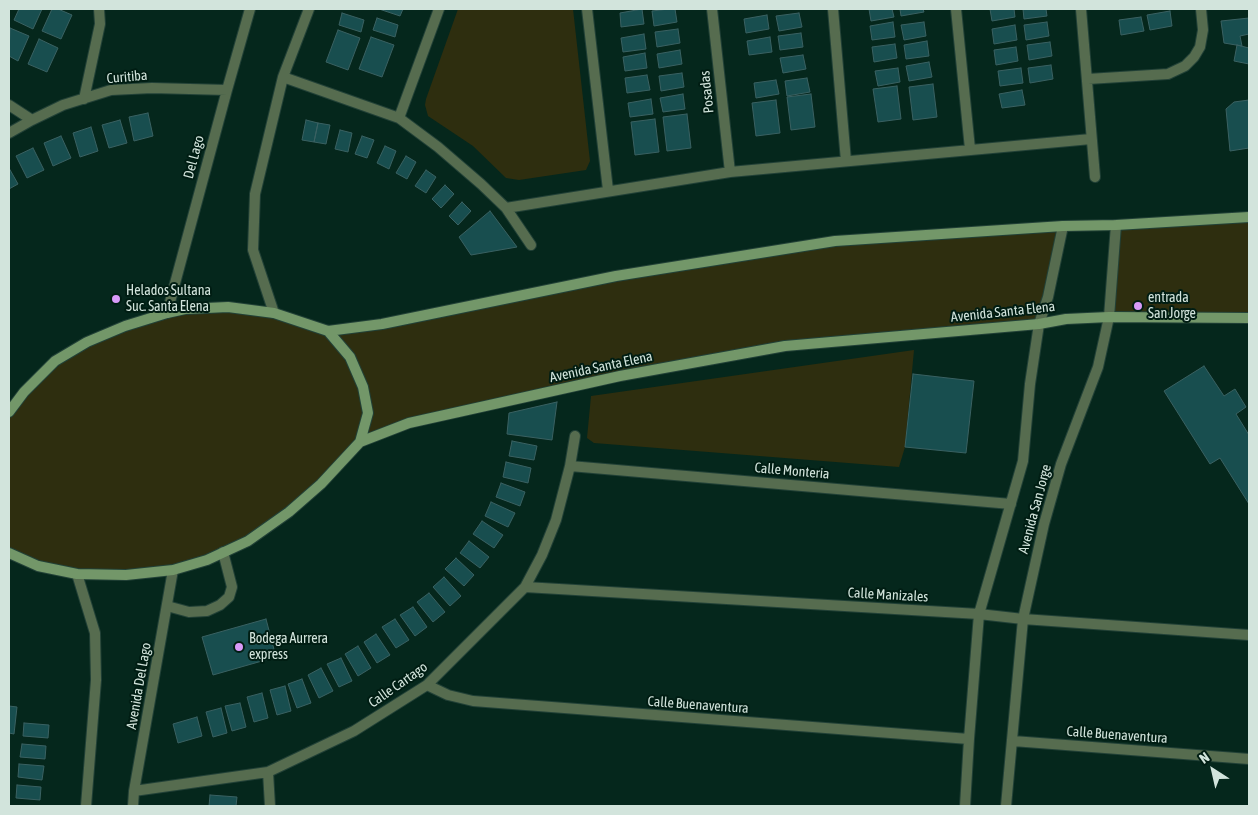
<!DOCTYPE html>
<style>
body{margin:0}
#map{position:relative;width:1258px;height:815px;overflow:hidden;background:#05271c;font-family:"Asap Condensed",sans-serif}
canvas{display:block}
.frame{position:absolute;inset:0;border:10px solid #d2e4dc;pointer-events:none}
.north{position:absolute;left:1188px;top:745px;width:50px;height:50px;-webkit-text-stroke:4px #001d13;paint-order:stroke;rotate:325deg;font-size:14px;font-weight:700;line-height:20px;text-align:center;color:#d2e4dc}
.north::after{content:'';display:block;margin:auto;width:18px;height:22px;background:#d2e4dc;clip-path:polygon(50% 0,100% 100%,50% 72%,0 100%)}
</style>
<div id="map">
<canvas width="1258" height="815"></canvas>
<div class="frame"></div>
<div class="north">N</div>
</div>
<script>
const ctx = document.querySelector('canvas').getContext('2d');
ctx.lineJoin = 'round';
function paint(path, color) { ctx.fillStyle = color; ctx.fill(path, 'evenodd'); }
const shape = rows => new Path2D(rows.map(r => 'M' + r).join(''));
function stroke(path, color, width, dash) { ctx.strokeStyle = color; ctx.lineWidth = width; ctx.lineCap = dash ? 'butt' : 'round'; ctx.setLineDash(dash || []); ctx.stroke(path); }
function write(font, color, halo, rows, align = 'center') {
  ctx.font = font + ' "Asap Condensed",sans-serif'; ctx.lineWidth = 4; ctx.setLineDash([]); ctx.textBaseline = 'middle'; ctx.strokeStyle = halo; ctx.fillStyle = color; for (const [text, x, y, turn = 0] of rows) {
    ctx.save(); ctx.translate(x, y); ctx.rotate((+turn || 0) * Math.PI / 180); ctx.textAlign = isNaN(turn) ? turn : align; if (halo) ctx.strokeText(text, 0, 0); ctx.fillText(text, 0, 0); ctx.restore();
  }
}
paint(shape([
 [458,9,573,9,590,161,586,170,519,180,506,178,473,146,428,116,425,105,426,99],
 [1249,217,1249,318,1109,317,1116,225],
 [1063,226,1039,324,785,346,409,423,360,442,321,484,248,541,173,570,77,574,9,553,9,412,55,361,167,313,228,307,328,331,835,241],
 [914,350,905,447,899,467,594,443,587,438,591,396]
]), '#2e2e0f');
const building = shape([
 [19,9,42,9,33,29,14,20,19,9],
 [52,9,58,9,72,15,61,39,42,31,52,9],
 [379,9,403,9,400,16,379,9],
 [642,9,644,24,621,27,620,13,642,9],
 [669,9,675,9,677,22,654,26,652,11,669,9],
 [869,9,892,9,894,17,871,21,869,9],
 [900,9,923,9,924,12,901,16,900,9],
 [990,9,1014,9,1015,17,992,21,990,9],
 [1023,9,1046,9,1047,16,1024,19,1023,9],
 [1170,11,1172,26,1150,30,1147,15,1170,11],
 [342,13,364,20,361,32,339,25,342,13],
 [799,13,802,27,779,31,776,16,799,13],
 [767,15,769,29,746,33,744,19,767,15],
 [1141,17,1144,31,1121,35,1119,20,1141,17],
 [377,18,398,25,395,37,373,30,377,18],
 [1249,18,1249,34,1240,36,1242,46,1224,43,1221,21,1249,18],
 [893,22,895,37,872,40,870,26,893,22],
 [924,22,926,36,904,40,901,25,924,22],
 [1047,22,1049,36,1026,40,1024,25,1047,22],
 [1015,25,1017,40,994,44,992,29,1015,25],
 [10,28,29,36,18,61,9,56,10,28],
 [678,29,680,43,657,47,655,32,678,29],
 [338,30,360,38,348,70,326,62,338,30],
 [801,33,803,47,780,50,778,36,801,33],
 [644,34,646,49,623,52,621,38,644,34],
 [371,37,394,45,382,77,359,69,371,37],
 [770,37,772,52,749,55,747,41,770,37],
 [39,39,58,48,47,72,28,64,39,39],
 [927,41,929,56,906,59,904,45,927,41],
 [1050,42,1052,56,1029,60,1027,45,1050,42],
 [895,44,897,58,874,62,872,47,895,44],
 [1237,45,1249,48,1249,64,1234,61,1237,45],
 [1016,47,1018,61,996,65,994,50,1016,47],
 [680,50,682,64,659,68,657,54,680,50],
 [645,53,647,68,625,71,623,57,645,53],
 [803,55,806,69,783,73,780,58,803,55],
 [929,62,932,77,909,81,906,66,929,62],
 [1051,65,1053,79,1030,83,1028,68,1051,65],
 [898,68,900,82,878,86,875,71,898,68],
 [1021,68,1023,83,1000,86,998,71,1021,68],
 [682,73,684,87,661,91,659,76,682,73],
 [647,75,650,90,627,93,625,78,647,75],
 [807,78,810,92,787,96,785,81,807,78],
 [776,80,779,94,756,98,754,83,776,80],
 [933,84,937,117,913,120,909,87,933,84],
 [897,86,901,119,878,122,873,89,897,86],
 [1022,90,1025,105,1002,108,999,94,1022,90],
 [683,94,685,109,663,112,660,98,683,94],
 [811,94,815,127,791,130,787,97,811,94],
 [651,99,653,114,630,117,628,103,651,99],
 [776,100,780,133,756,136,752,103,776,100],
 [1249,100,1249,148,1230,151,1226,109,1234,102,1249,100],
 [148,113,153,136,134,141,129,117,148,113],
 [687,114,691,148,667,151,663,117,687,114],
 [655,119,659,152,635,155,631,122,655,119],
 [120,120,127,143,109,148,102,125,120,120],
 [306,120,318,123,314,142,302,140,306,120],
 [318,123,330,125,326,144,314,142,318,123],
 [91,127,98,151,80,157,73,133,91,127],
 [340,130,352,133,348,152,335,149,340,130],
 [61,136,71,158,53,166,44,143,61,136],
 [362,136,374,140,367,158,355,154,362,136],
 [385,146,396,151,389,169,377,163,385,146],
 [33,148,44,170,27,178,16,156,33,148],
 [406,156,416,162,407,179,396,173,406,156],
 [9,168,18,184,9,189,9,168],
 [426,170,436,177,426,193,415,186,426,170],
 [445,185,454,194,441,208,432,199,445,185],
 [462,202,471,211,458,225,449,216,462,202],
 [490,211,517,247,471,255,459,237,490,211],
 [1204,366,1224,396,1235,389,1246,407,1236,414,1249,435,1249,504,1220,458,1210,464,1164,391,1204,366],
 [913,374,974,381,966,453,905,447,913,374],
 [557,402,552,440,507,434,509,413,557,402],
 [512,441,537,446,534,460,509,456,512,441],
 [506,462,531,468,528,483,503,477,506,462],
 [501,483,525,492,520,506,496,497,501,483],
 [491,502,515,513,508,527,485,516,491,502],
 [482,521,503,535,494,548,473,534,482,521],
 [469,541,489,557,480,568,460,553,469,541],
 [456,558,474,575,464,586,445,569,456,558],
 [444,577,461,596,450,606,433,587,444,577],
 [429,593,445,612,433,622,417,602,429,593],
 [413,607,427,627,415,636,400,615,413,607],
 [266,619,276,657,213,675,202,637,266,619],
 [395,619,409,640,396,648,382,627,395,619],
 [376,634,390,655,377,663,364,642,376,634],
 [358,646,371,668,358,676,345,654,358,646],
 [341,658,352,681,339,687,327,664,341,658],
 [321,668,333,691,319,698,308,675,321,668],
 [302,679,311,703,297,708,288,684,302,679],
 [285,686,291,711,277,715,270,690,285,686],
 [262,693,268,718,254,722,247,697,262,693],
 [240,703,246,727,232,731,225,706,240,703],
 [9,706,17,707,14,734,9,733,9,706],
 [221,708,227,733,213,737,206,712,221,708],
 [197,717,202,736,178,743,173,724,197,717],
 [24,723,49,725,48,738,23,736,24,723],
 [22,744,46,746,45,759,20,757,22,744],
 [19,764,44,766,42,780,18,777,19,764],
 [17,785,41,787,40,800,16,798,17,785],
 [210,795,237,797,236,806,209,806,210,795]
]);
paint(building, '#184e4f');
stroke(building, '#3a6162', 1);
const lane = shape([
 [167,606,189,612,207,611,220,605,229,597,232,587,223,552]
]);
const street = shape([
 [587,9,608,190],
 [712,9,730,172],
 [833,9,846,161],
 [956,9,970,149],
 [1081,9,1095,177],
 [283,77,399,118,438,147,481,184,506,208,531,245],
 [1088,79,1168,74,1185,66,1194,57,1200,47,1203,30,1201,9],
 [84,99,100,24,99,9],
 [9,105,32,120],
 [399,118,439,9],
 [9,133,32,120,63,105,111,90,152,88,227,90],
 [506,208,730,172,1091,139],
 [167,313,227,90,250,9],
 [274,313,253,250,255,194,283,77,309,9],
 [570,466,1011,504],
 [77,574,95,633,96,680,86,806],
 [525,587,979,614,1023,619,1249,635],
 [427,685,448,695,473,701,969,739],
 [1013,741,1249,759],
 [268,772,270,806],
 [134,791,268,772,354,731,427,685,525,587,542,555,556,520,570,466,575,436],
 [133,806,134,791,173,570],
 [965,806,969,739,979,614,1023,461,1030,384,1039,324,1048,297,1063,226],
 [1006,806,1023,619,1044,524,1061,464,1098,367,1109,317,1116,225]
]);
const secondary = shape([
 [328,331,382,324,616,276,835,241,1063,226,1116,225,1249,217],
 [9,412,24,392,55,361,87,342,125,326,167,313,185,309,228,307,274,313,328,331,350,357,363,387,368,413,360,442],
 [9,553,38,566,77,574,126,575,173,570,207,560,248,541,289,512,321,484,360,442,409,423,620,376,785,346,1039,324,1066,319,1109,317,1249,318]
]);
stroke(lane, '#224137', 12);
stroke(street, '#224137', 12);
stroke(secondary, '#224137', 12);
stroke(lane, '#566c4f', 10);
stroke(street, '#566c4f', 10);
stroke(secondary, '#739769', 10);
for (const [x, y, r, color] of [
 [116,299,5,"#d89af8"],
 [1138,306,5,"#d89af8"],
 [239,647,5,"#d89af8"]
]) { const dot = new Path2D(); dot.arc(x, y, r, 0, 2 * Math.PI); ctx.fillStyle = color; ctx.fill(dot); stroke(dot, '#001d13', 2); }
write('14px', '#d2e4dc', '#001d13', [
 ["Curitiba",127,77,-5],
 ["Posadas",707,92,-96],
 ["Del Lago",194,157,-75],
 ["Avenida Santa Elena",1003,312,-6],
 ["Avenida Santa Elena",601,367,-12],
 ["Calle Monteria",792,471,5],
 ["Avenida San Jorge",1035,509,-75],
 ["Calle Manizales",888,595,3],
 ["Calle Cartago",398,685,-35],
 ["Avenida Del Lago",139,686,-80],
 ["Calle Buenaventura",698,705,4],
 ["Calle Buenaventura",1117,735,4]
]);
write('14px', '#d2e4dc', '#001d13', [
 ["Helados Sultana",126,291],
 ["Suc. Santa Elena",126,307],
 ["entrada",1148,298],
 ["San Jorge",1148,314],
 ["Bodega Aurrera",249,639],
 ["express",249,655]
], 'left');
</script>
